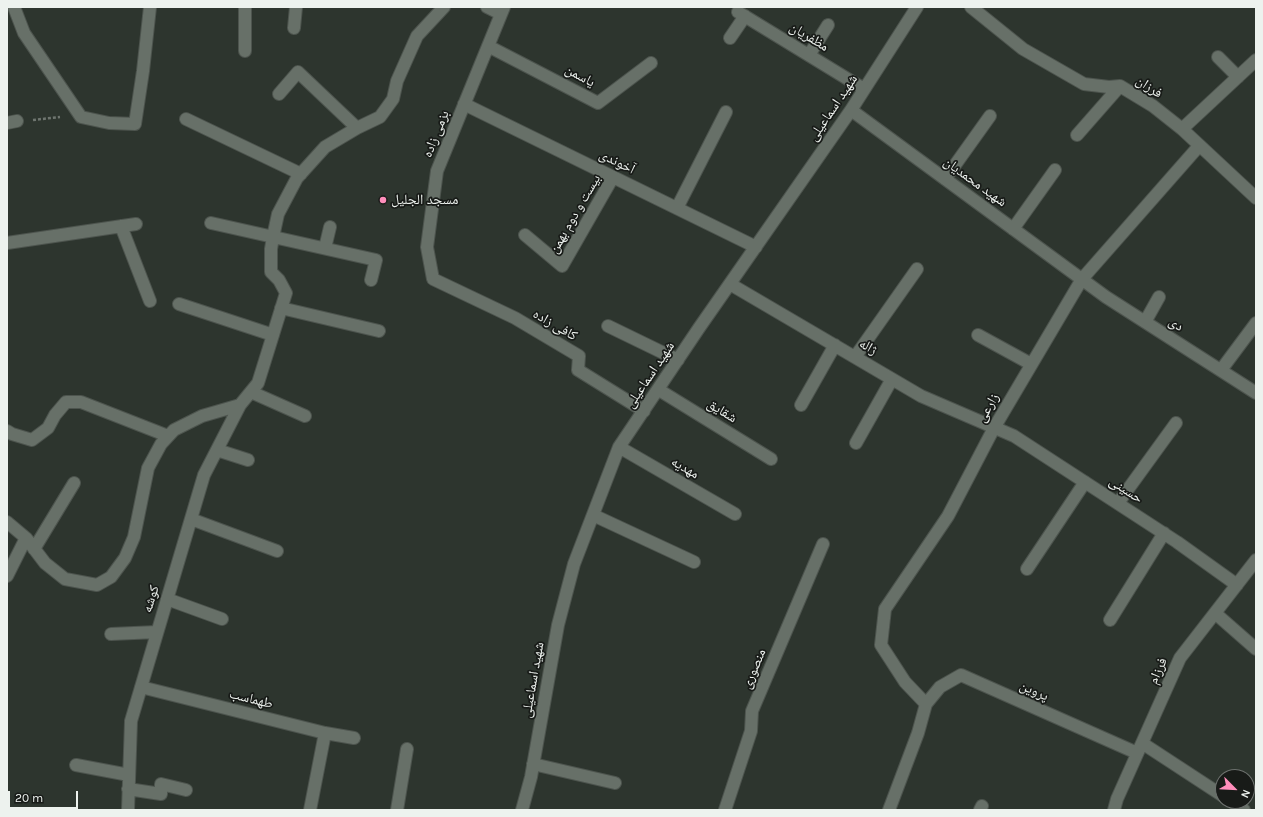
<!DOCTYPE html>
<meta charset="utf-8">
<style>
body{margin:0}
#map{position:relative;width:1263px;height:817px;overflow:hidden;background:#2d352e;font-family:Karla,sans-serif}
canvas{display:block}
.frame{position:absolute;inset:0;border:8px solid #edf2ee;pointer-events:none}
.north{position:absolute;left:1215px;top:769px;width:40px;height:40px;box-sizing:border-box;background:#181b18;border:1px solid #6d716e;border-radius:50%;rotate:114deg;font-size:11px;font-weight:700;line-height:16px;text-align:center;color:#edf2ee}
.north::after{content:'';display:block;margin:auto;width:14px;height:18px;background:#ff8ebb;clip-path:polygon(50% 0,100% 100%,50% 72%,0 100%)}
.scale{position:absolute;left:8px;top:791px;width:70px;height:18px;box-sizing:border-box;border:2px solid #edf2ee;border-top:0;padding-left:5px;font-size:12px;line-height:14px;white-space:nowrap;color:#edf2ee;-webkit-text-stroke:3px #181b18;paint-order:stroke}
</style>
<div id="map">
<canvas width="1263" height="817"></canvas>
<div class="frame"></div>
<div class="north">N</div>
<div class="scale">20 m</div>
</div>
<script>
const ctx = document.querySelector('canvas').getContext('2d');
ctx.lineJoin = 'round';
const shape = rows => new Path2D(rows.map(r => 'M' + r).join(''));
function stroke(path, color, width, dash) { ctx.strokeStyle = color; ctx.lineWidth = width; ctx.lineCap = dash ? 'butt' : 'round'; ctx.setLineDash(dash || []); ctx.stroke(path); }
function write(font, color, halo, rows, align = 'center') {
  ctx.font = font + ' Karla,"Noto Naskh Arabic",sans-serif'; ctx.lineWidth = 3.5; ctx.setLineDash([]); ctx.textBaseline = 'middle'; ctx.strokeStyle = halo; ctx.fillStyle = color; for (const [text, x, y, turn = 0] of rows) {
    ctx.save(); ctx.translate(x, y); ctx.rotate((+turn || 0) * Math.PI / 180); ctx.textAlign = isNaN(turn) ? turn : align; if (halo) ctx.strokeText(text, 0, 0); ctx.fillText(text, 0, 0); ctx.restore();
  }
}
const street = shape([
 [14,7,24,33,81,117,109,123,135,124,143,71,150,7],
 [487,7,501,14],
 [504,7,437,171,427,247,433,279,515,318,579,356,578,370,644,411],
 [971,7,1023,49,1084,84,1109,87,1120,86,1153,106,1182,129,1256,198],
 [738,12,864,89],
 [294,28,296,7],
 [730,38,745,16],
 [488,46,598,103,651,63],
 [245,51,245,7],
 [809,55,828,25],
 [1218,57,1238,77],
 [279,94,298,72,357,128],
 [464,104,756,247],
 [851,110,1106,297,1256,393],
 [186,119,301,174],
 [7,123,17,121],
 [1182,129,1256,60],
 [1077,135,1120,86],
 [945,179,990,116],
 [677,208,726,112],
 [211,223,376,260,371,280],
 [121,226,150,301],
 [1013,229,1055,170],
 [525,235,562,266,613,177],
 [7,243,136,224],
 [325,248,330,227],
 [730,284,921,396,1014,436,1177,542,1237,585],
 [179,304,273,335],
 [281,308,379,331],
 [1145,322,1159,297],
 [608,326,678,360],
 [978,335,1031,364],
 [855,357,917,269],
 [1221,370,1256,323],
 [659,390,771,459],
 [251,392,305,416],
 [801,405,835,345],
 [7,431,12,434,32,440,48,428,55,415,66,402,81,402,168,436],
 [856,443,892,379],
 [619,447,735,514],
 [217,450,248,460],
 [1118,503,1176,423],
 [593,515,694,562],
 [191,519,277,551],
 [7,522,26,538,45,563,65,579,97,585,111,577,125,558,134,537,148,468,161,444,174,430,202,416,240,405,258,383,286,293,279,280,271,272,271,249,273,237,278,214,297,178,325,147,357,128,380,117,393,99,397,81,417,36,444,7],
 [34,549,74,483],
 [1027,569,1085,482],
 [7,576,26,538],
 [167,599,222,619],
 [1215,613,1256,649],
 [1110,620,1164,533],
 [111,634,157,632],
 [141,687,325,733,354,738],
 [926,704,905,682,881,645,885,609,948,516,994,428,1082,279,1199,146],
 [1142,743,1223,796],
 [533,764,615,783],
 [76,765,129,775],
 [128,789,161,794,161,784,186,790],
 [1231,801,1244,810],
 [128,810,131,721,204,475,240,405],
 [310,810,325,733],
 [397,810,407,749],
 [522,810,531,777,558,625,574,564,619,447,699,328,851,110,917,7],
 [725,810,751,731,752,711,823,544],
 [889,810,918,733,926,704,940,687,961,675,1137,753],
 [980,810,982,806],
 [1114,810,1117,799,1180,658,1256,560]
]);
stroke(street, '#4d544e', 14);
stroke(shape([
 [33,120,60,117]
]), '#6e756f', 2.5, [3, 2]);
stroke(street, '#677068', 12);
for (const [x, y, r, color] of [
 [383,200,4,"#ff8ebb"]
]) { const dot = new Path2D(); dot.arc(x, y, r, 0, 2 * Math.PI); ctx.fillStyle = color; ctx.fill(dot); stroke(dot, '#181b18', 1.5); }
write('14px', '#edf2ee', '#181b18', [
 ["مظفریان",809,37,31],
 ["یاسمن",580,76,28],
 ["فرزان",1149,87,33],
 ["شهید اسماعیلی",833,108,-56],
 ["بزمی زاده",436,134,-68],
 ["آخوندی",617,162,26],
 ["شهید محمدیان",975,182,36],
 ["بیست و دوم بهمن",575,214,-60],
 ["دی",1176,324,32],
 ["کافی زاده",555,325,30],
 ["ژاله",868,347,30],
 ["شهید اسماعیلی",650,375,-56],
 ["زارعی",988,408,-60],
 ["شقایق",722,411,32],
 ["مهدیه",685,468,30],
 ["حسینی",1126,490,33],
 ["کوشه",151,599,-73],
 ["منصوری",754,669,-67],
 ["فرزام",1158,671,-66],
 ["شهید اسماعیلی",533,680,-80],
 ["پروین",1034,691,24],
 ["طهماسب",251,699,14]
]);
write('14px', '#edf2ee', '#181b18', [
 ["مسجد الجلیل",391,200]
], 'left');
</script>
